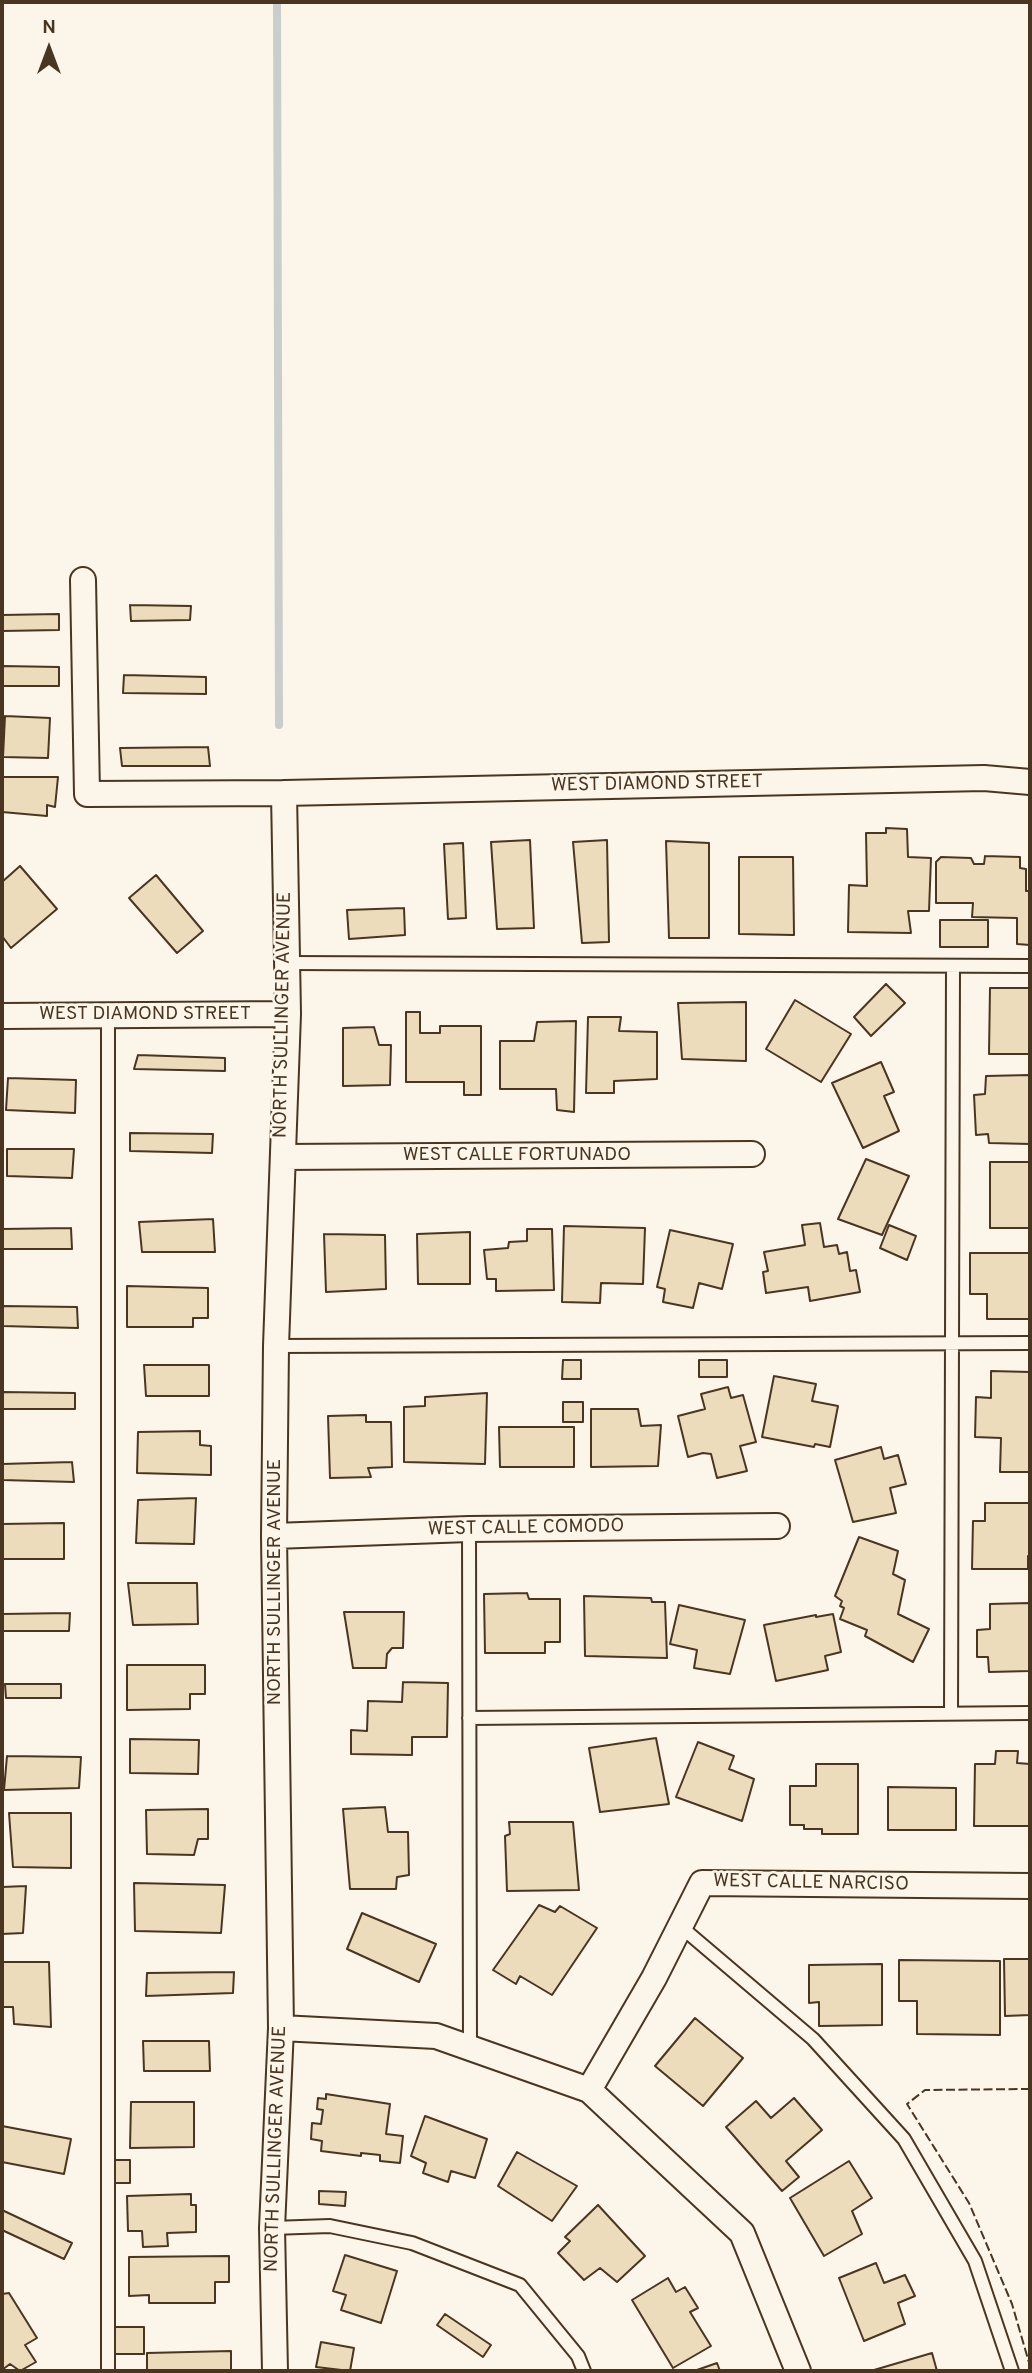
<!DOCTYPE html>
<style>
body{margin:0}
#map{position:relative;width:1032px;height:2373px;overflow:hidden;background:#fbf6e9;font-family:Overpass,sans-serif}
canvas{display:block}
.frame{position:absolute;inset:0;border:4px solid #4a3520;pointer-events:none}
.north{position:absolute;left:14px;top:14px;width:70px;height:70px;-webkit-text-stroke:5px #fbf6e9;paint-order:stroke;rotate:0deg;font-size:19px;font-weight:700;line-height:28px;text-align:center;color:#4a3520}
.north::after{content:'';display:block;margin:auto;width:24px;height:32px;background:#4a3520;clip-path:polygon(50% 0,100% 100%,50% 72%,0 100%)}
</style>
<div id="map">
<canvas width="1032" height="2373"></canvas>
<div class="frame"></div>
<div class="north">N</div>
</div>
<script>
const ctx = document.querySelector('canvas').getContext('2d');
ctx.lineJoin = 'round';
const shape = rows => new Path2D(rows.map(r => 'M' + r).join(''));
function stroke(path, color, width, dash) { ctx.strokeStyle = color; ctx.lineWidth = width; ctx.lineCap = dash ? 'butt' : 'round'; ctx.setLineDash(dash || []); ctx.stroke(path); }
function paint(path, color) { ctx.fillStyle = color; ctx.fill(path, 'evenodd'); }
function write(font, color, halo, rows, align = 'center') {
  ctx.font = font + ' Overpass,sans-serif'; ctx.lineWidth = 5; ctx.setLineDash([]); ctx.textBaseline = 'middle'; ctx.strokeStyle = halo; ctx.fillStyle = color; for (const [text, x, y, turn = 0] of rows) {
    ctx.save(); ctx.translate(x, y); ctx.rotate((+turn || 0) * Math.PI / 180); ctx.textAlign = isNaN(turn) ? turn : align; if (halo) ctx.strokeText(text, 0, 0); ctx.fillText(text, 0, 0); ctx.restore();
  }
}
stroke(shape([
 [277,2,279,725]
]), '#c9cecd', 8);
const building = shape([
 [130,605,191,606,190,620,131,621,130,605],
 [59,614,59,630,2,631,2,615,59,614],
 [2,666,59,667,59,686,2,686,2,666],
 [124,675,206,677,206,694,123,693,124,675],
 [5,716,50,718,48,758,3,757,5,716],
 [208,747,210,766,122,766,120,748,208,747],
 [2,777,58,777,55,807,47,805,47,816,2,812,2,777],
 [886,828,907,829,908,857,931,858,929,911,908,911,911,933,848,932,849,885,867,886,866,833,886,833,886,828],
 [530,840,534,928,497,929,491,842,530,840],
 [607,840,609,942,582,943,573,842,607,840],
 [666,841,709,843,709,938,669,938,666,841],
 [463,843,466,918,448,919,444,844,463,843],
 [985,856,1020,857,1020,868,1026,869,1026,891,1030,891,1030,945,1017,944,1017,918,972,917,973,903,936,903,936,862,941,857,971,858,974,864,984,864,985,856],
 [739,857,793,857,794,935,739,934,739,857],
 [20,866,57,909,11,948,2,936,2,882,20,866],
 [156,875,203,931,177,953,129,898,156,875],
 [404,908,405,935,349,939,347,910,404,908],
 [940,920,988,920,988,947,940,947,940,920],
 [886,984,905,1003,871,1036,854,1017,886,984],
 [990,988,1030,988,1030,1054,989,1054,990,988],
 [795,1000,851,1034,821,1082,766,1049,795,1000],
 [746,1002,746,1061,682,1059,678,1003,746,1002],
 [406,1012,420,1012,420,1033,440,1033,440,1026,481,1026,481,1095,464,1095,464,1082,406,1082,406,1012],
 [588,1017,621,1017,619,1031,657,1032,657,1079,614,1081,614,1093,586,1093,588,1017],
 [576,1021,574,1112,557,1110,556,1089,500,1089,500,1041,534,1041,537,1022,576,1021],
 [374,1027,379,1045,391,1045,390,1085,343,1086,343,1028,374,1027],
 [138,1055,225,1058,225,1071,134,1069,138,1055],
 [881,1062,894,1092,884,1096,899,1131,863,1148,832,1083,881,1062],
 [1030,1075,1030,1144,989,1143,988,1134,976,1135,974,1095,985,1094,986,1076,1030,1075],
 [8,1078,76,1080,75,1113,6,1110,8,1078],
 [130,1133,213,1134,212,1153,130,1151,130,1133],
 [7,1149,74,1149,72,1178,7,1176,7,1149],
 [866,1159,909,1176,882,1235,838,1219,866,1159],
 [990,1162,1030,1162,1030,1228,990,1228,990,1162],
 [213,1219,215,1252,142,1252,139,1222,213,1219],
 [820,1223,824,1247,837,1245,839,1254,847,1252,850,1271,856,1270,860,1292,810,1301,808,1287,766,1293,763,1272,768,1271,764,1252,805,1245,802,1225,820,1223],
 [889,1225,916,1236,907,1260,880,1248,889,1225],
 [564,1226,645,1228,643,1284,601,1283,600,1303,562,1302,564,1226],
 [71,1228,72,1249,2,1249,2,1229,71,1228],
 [527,1229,552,1229,554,1290,496,1291,496,1279,487,1279,484,1250,508,1248,509,1242,527,1241,527,1229],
 [670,1230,733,1244,722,1289,699,1283,693,1308,663,1302,665,1289,657,1287,670,1230],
 [470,1232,470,1284,418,1284,417,1234,470,1232],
 [324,1234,385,1235,386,1289,326,1292,324,1234],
 [970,1253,1030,1253,1030,1319,987,1319,987,1294,970,1294,970,1253],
 [127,1286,208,1288,208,1318,193,1318,193,1327,127,1327,127,1286],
 [2,1306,77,1307,78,1328,2,1326,2,1306],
 [563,1360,581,1360,581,1379,562,1379,563,1360],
 [699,1360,727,1360,727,1377,699,1377,699,1360],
 [144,1365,209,1365,209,1396,146,1396,144,1365],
 [991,1371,1030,1372,1030,1472,1000,1472,1001,1438,975,1437,976,1397,991,1398,991,1371],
 [774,1376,816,1384,812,1401,838,1406,830,1447,815,1444,814,1447,762,1437,774,1376],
 [728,1387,731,1398,743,1395,756,1442,740,1446,747,1471,717,1478,711,1454,703,1453,688,1457,678,1416,705,1409,701,1394,728,1387],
 [2,1392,75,1393,75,1409,2,1409,2,1392],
 [487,1393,485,1464,404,1462,404,1407,425,1406,425,1397,487,1393],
 [563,1402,583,1402,583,1422,563,1422,563,1402],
 [591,1409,638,1409,641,1426,661,1425,658,1466,591,1467,591,1409],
 [366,1415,366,1422,391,1422,392,1467,368,1468,371,1477,330,1478,328,1416,366,1415],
 [499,1427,574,1427,574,1467,500,1467,499,1427],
 [200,1431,200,1445,211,1446,211,1475,137,1473,138,1432,200,1431],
 [881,1447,884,1459,898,1455,906,1484,890,1488,896,1513,853,1522,835,1460,881,1447],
 [72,1462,74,1482,2,1480,2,1464,72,1462],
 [196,1498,194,1544,136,1543,138,1500,196,1498],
 [985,1503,1030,1503,1030,1556,1028,1556,1028,1569,972,1569,973,1521,985,1521,985,1503],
 [64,1523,64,1559,2,1559,2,1524,64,1523],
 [859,1537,898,1551,893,1574,905,1580,898,1614,929,1629,913,1662,865,1636,867,1630,840,1619,844,1608,840,1606,842,1601,835,1596,859,1537],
 [128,1583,197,1583,198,1624,133,1625,128,1583],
 [527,1593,529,1599,560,1599,560,1642,545,1642,545,1653,485,1653,484,1594,527,1593],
 [584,1596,651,1598,652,1602,665,1602,667,1658,585,1656,584,1596],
 [1030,1603,1030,1671,989,1672,988,1657,977,1657,977,1630,990,1629,990,1604,1030,1603],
 [679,1605,745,1620,730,1674,694,1668,697,1650,670,1644,679,1605],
 [344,1612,404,1612,403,1648,392,1648,387,1654,386,1668,353,1668,344,1612],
 [70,1613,69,1631,2,1631,2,1614,70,1613],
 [833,1614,841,1652,825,1656,828,1670,776,1681,764,1625,816,1615,816,1617,833,1614],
 [127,1665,205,1665,205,1694,190,1694,190,1709,127,1710,127,1665],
 [403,1682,448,1683,447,1737,412,1737,412,1755,351,1754,351,1730,367,1731,368,1701,402,1702,403,1682],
 [5,1684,61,1684,61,1698,6,1698,5,1684],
 [656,1738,669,1804,600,1812,589,1748,656,1738],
 [130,1739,199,1740,198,1774,130,1773,130,1739],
 [698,1742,734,1756,729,1769,754,1779,742,1821,676,1797,698,1742],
 [996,1751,1018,1751,1017,1763,1030,1764,1030,1826,974,1826,975,1764,995,1764,996,1751],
 [7,1756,81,1757,79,1788,4,1790,7,1756],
 [816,1764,858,1764,858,1834,822,1834,822,1829,804,1829,804,1825,790,1825,790,1786,816,1786,816,1764],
 [888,1787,956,1788,956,1830,888,1830,888,1787],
 [385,1807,388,1832,408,1832,409,1875,397,1877,396,1889,350,1889,343,1809,385,1807],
 [208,1809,208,1839,198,1839,194,1855,147,1854,146,1810,208,1809],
 [9,1813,71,1813,71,1868,13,1867,9,1813],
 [509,1822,573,1822,579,1890,507,1891,505,1836,510,1834,509,1822],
 [134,1883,225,1885,221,1933,135,1931,134,1883],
 [26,1886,23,1933,2,1934,2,1887,26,1886],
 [539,1905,555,1912,560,1906,597,1928,552,1995,520,1976,516,1984,493,1970,539,1905],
 [362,1913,436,1944,419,1982,347,1949,362,1913],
 [1004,1959,1030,1959,1030,2015,1005,2016,1004,1959],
 [899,1960,1000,1961,1000,2035,917,2034,917,2001,899,2001,899,1960],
 [2,1962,49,1962,51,2027,14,2024,13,2007,2,2007,2,1962],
 [882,1964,882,2025,819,2026,819,2002,809,2003,809,1965,882,1964],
 [234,1972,233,1993,146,1996,147,1973,234,1972],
 [695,2018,743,2058,703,2106,655,2066,695,2018],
 [143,2041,209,2041,210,2071,144,2071,143,2041],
 [326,2094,390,2104,386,2134,403,2136,400,2163,380,2161,380,2155,361,2153,361,2156,321,2151,322,2141,311,2139,312,2123,321,2124,323,2110,317,2109,318,2098,326,2099,326,2094],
 [794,2098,822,2130,786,2161,799,2177,782,2191,726,2127,756,2101,771,2118,794,2098],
 [131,2102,194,2102,194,2147,130,2148,131,2102],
 [425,2116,487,2139,475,2178,451,2171,448,2182,423,2173,426,2163,411,2156,425,2116],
 [2,2126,71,2139,64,2174,2,2162,2,2126],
 [517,2152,577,2186,552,2221,498,2186,517,2152],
 [115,2160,130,2160,130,2183,114,2183,115,2160],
 [849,2161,872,2198,852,2211,862,2234,824,2256,790,2198,849,2161],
 [319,2191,346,2192,345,2206,319,2204,319,2191],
 [191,2194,191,2205,196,2205,196,2232,167,2233,168,2246,143,2247,142,2231,128,2231,127,2196,191,2194],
 [598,2205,645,2256,617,2282,600,2268,584,2280,558,2253,570,2241,565,2237,598,2205],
 [2,2210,72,2243,64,2259,2,2230,2,2210],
 [345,2255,397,2271,381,2323,341,2310,346,2295,333,2291,345,2255],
 [229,2256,229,2282,215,2282,215,2303,149,2303,149,2295,129,2296,129,2257,229,2256],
 [876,2263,884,2283,905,2275,915,2296,898,2303,905,2324,864,2341,839,2278,876,2263],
 [668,2278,676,2292,685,2287,698,2308,690,2312,711,2346,673,2368,632,2300,668,2278],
 [9,2293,37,2338,25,2345,36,2362,20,2371,10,2364,2,2370,2,2294,9,2293],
 [445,2314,491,2345,483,2357,437,2325,445,2314],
 [113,2327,144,2327,144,2354,113,2354,113,2327],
 [321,2342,354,2348,350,2371,316,2367,321,2342],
 [231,2351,231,2371,147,2371,147,2353,231,2351],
 [932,2353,937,2371,874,2371,874,2370,932,2353],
 [717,2363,720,2371,694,2371,717,2363]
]);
paint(building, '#ecdcbc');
stroke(building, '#4a3520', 2);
const service = shape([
 [287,963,1030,966],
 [108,1015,108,2371],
 [276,1346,1030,1343],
 [469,1529,470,2048],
 [951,1713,953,967],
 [469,1718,1030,1713],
 [680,1926,813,2039,904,2139,975,2261,1012,2371],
 [272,2228,330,2226,412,2243,520,2285,578,2356,584,2371]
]);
const minor = shape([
 [83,580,87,794,284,793,984,778,1030,782],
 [2,1016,288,1014],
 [283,1157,752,1154],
 [274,1536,469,1529,777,1526],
 [281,2028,436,2036,589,2090,742,2233,798,2371],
 [589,2090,654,1978,702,1883,1030,1886],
 [275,2371,272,2228,281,2028,274,1536,276,1346,288,1014,284,793]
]);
stroke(service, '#4a3520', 16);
stroke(minor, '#4a3520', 28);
stroke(service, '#fbf6e9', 12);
stroke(minor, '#fbf6e9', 24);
stroke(shape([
 [1030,2089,925,2090,907,2104,969,2203,1012,2304,1030,2366]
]), '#4a3520', 2, [9, 3.5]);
write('19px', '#4a3520', '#fbf6e9', [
 ["WEST DIAMOND STREET",657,785,-1],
 ["WEST DIAMOND STREET",145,1015],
 ["NORTH SULLINGER AVENUE",284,1015,-89],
 ["WEST CALLE FORTUNADO",517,1156],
 ["WEST CALLE COMODO",526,1529,-1],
 ["NORTH SULLINGER AVENUE",276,1582,-90],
 ["WEST CALLE NARCISO",811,1884,1],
 ["NORTH SULLINGER AVENUE",277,2149,-88]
]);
</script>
